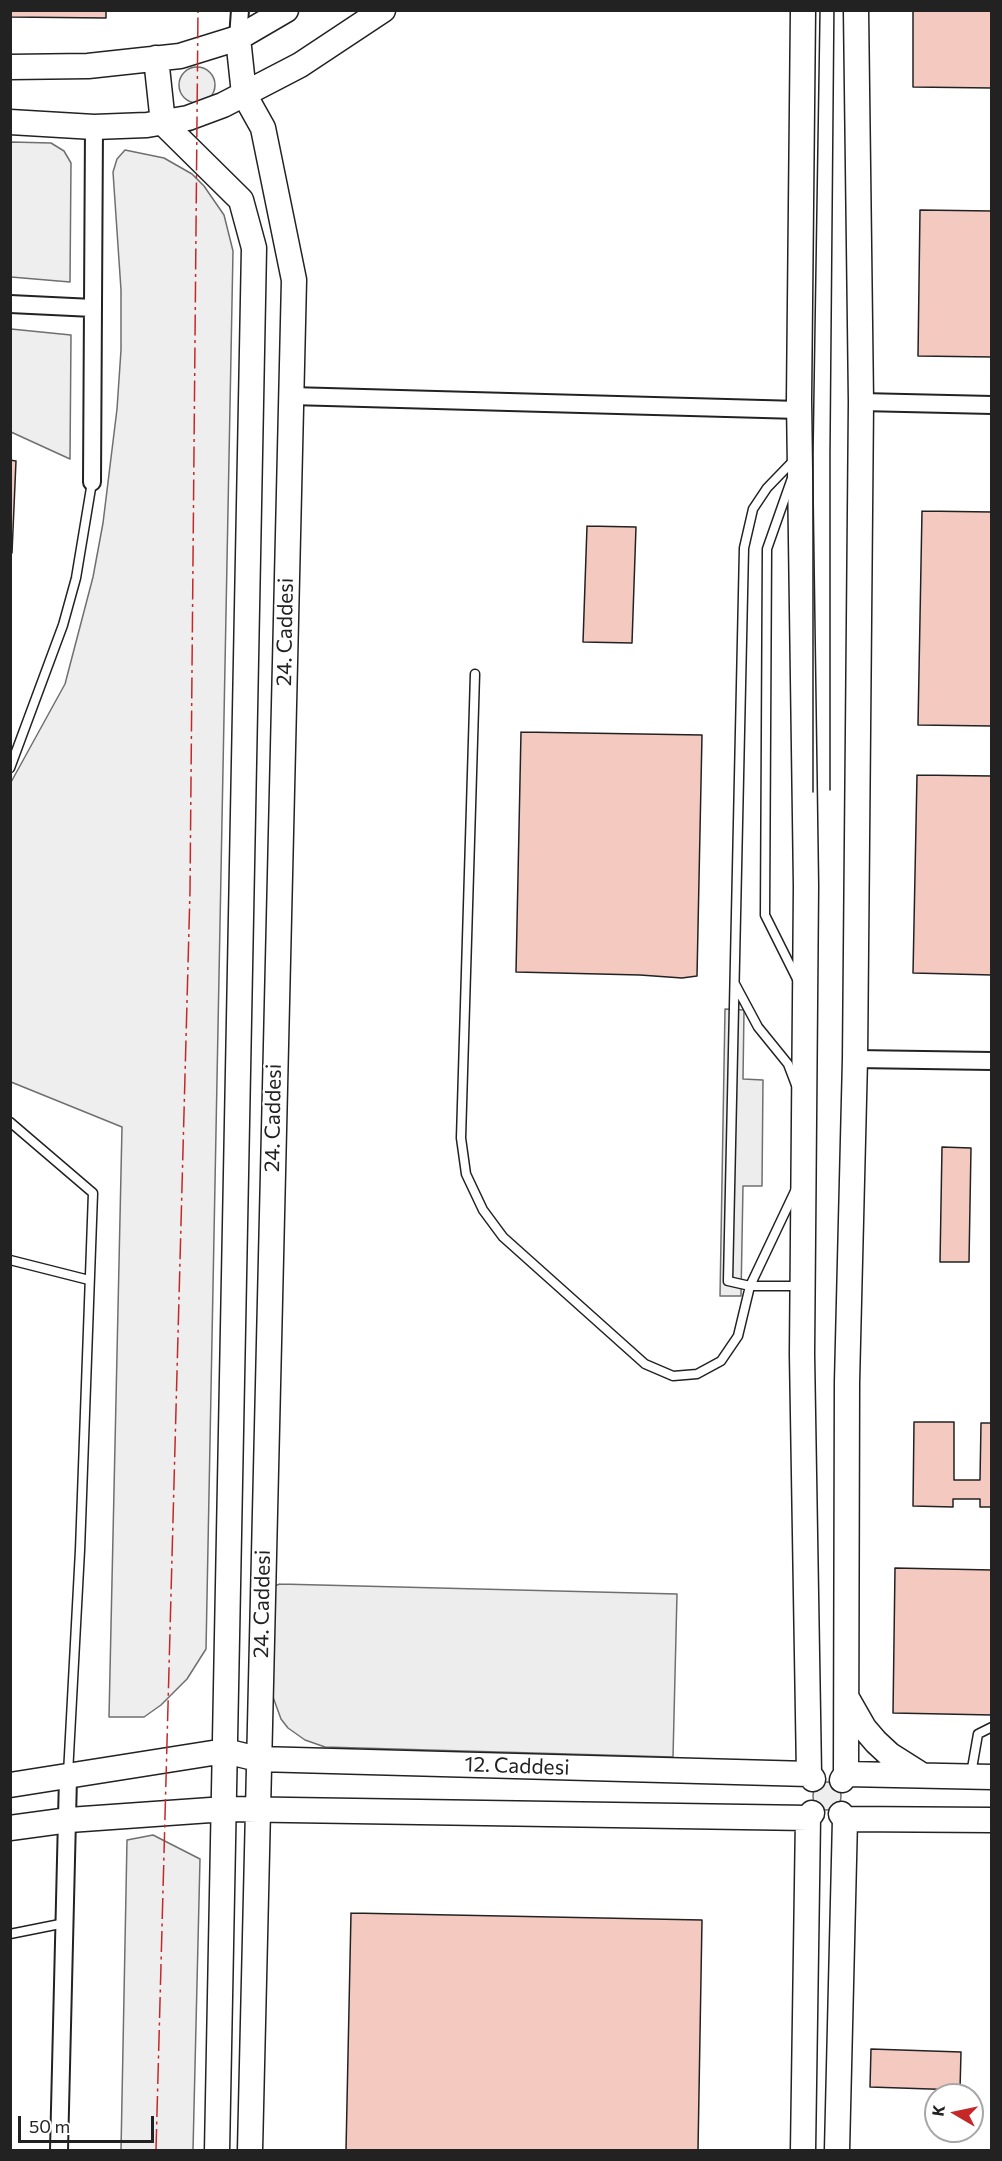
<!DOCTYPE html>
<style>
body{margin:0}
#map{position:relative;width:1002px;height:2161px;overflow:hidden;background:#fff;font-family:Commissioner,sans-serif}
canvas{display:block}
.frame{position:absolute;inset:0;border:12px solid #222;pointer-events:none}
.north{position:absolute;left:924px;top:2083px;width:60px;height:60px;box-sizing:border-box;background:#fff;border:2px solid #a7a7a7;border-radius:50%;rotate:279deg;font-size:16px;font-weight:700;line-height:24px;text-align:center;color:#222}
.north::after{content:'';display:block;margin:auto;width:21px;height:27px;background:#c62828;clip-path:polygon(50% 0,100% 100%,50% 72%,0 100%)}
.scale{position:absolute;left:18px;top:2116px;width:136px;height:27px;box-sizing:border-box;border:3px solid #222;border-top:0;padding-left:8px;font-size:18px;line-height:21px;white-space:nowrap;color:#222;-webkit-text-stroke:4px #fff;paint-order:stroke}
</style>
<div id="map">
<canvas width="1002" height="2161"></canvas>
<div class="frame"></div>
<div class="north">K</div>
<div class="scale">50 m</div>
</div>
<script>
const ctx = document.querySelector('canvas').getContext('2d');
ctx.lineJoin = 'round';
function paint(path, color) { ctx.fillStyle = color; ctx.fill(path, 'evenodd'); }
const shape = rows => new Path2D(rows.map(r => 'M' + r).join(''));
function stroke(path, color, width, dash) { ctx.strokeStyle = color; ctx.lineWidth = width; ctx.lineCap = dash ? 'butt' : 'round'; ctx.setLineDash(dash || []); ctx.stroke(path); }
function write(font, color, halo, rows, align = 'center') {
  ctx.font = font + ' Commissioner,sans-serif'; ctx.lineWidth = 4.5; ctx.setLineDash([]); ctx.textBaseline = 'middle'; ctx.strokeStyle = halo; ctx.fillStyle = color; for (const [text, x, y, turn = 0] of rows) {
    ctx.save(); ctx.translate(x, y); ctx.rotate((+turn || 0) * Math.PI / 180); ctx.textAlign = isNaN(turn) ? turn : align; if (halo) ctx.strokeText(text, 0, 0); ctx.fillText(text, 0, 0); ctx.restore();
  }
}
const green = shape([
 '179 85a18 18 0 1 1 36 0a18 18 0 1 1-36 0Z',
 [11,142,51,143,64,151,71,163,70,282,11,277,11,142],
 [125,150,164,158,192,174,204,186,224,215,233,251,206,1649,187,1679,161,1705,144,1717,109,1717,122,1127,11,1082,10,784,65,684,93,577,103,523,117,409,121,350,121,290,113,172,117,159,125,150],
 [11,329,71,335,70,459,11,432,11,329],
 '813 1796a14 14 0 1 1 28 0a14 14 0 1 1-28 0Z',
 [153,1835,200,1859,193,2150,121,2150,127,1840,153,1835]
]);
paint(green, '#eee');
stroke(green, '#6f6f6f', 1.5);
const parking = shape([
 [725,1009,744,1010,743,1079,763,1080,762,1186,743,1186,741,1296,720,1296,725,1009],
 [280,1584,677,1594,673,1757,325,1747,305,1740,288,1728,281,1719,273,1697,266,1599,274,1586,280,1584]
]);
paint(parking, '#ededed');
stroke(parking, '#6f6f6f', 1.5);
const building = shape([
 [10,10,106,10,106,18,10,17,10,10],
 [913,10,992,10,992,88,913,87,913,10],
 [920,210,992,211,992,357,918,356,920,210],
 [10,460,16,461,12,553,10,553,10,460],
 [922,511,992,512,992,726,918,725,922,511],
 [587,526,636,527,632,643,583,642,587,526],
 [521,732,702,735,697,976,682,978,640,975,516,972,521,732],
 [917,775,992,776,992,975,913,973,917,775],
 [942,1147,971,1148,969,1262,940,1262,942,1147],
 [914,1422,954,1422,954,1480,980,1480,981,1423,992,1423,992,1507,980,1507,980,1499,953,1499,953,1507,913,1506,914,1422],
 [895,1568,992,1570,992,1715,893,1713,895,1568],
 [351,1913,702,1920,698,2150,346,2150,351,1913],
 [871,2049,961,2052,960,2090,870,2087,871,2049]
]);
paint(building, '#f3c9c0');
stroke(building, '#222', 1.5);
const lane = shape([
 [795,459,767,488,753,509,744,548,728,1281,750,1286,796,1189],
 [792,478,767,549,765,915,798,981],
 [475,674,461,1138,466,1174,483,1210,503,1237,645,1364,673,1376,697,1374,721,1361,738,1336,750,1286,799,1286],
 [10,768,63,625,76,578,92,482],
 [735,984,758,1027,788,1064,796,1085],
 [10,1122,93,1193,80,1550,68,1774],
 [10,1260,89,1280],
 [971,1774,978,1734,992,1727],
 [10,1934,65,1923]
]);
const street = shape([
 [238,38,240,10],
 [10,304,93,308],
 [291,396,799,410],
 [861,402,992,405],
 [92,482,94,127],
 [855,1059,992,1061],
 [59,2150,68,1777]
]);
const secondary = shape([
 [803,10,799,400,806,886,802,1354,809,1774,813,1779],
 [238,38,244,94,263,128,294,280,250,2150],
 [156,58,163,123,241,200,254,248,217,2150],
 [10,67,88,66,180,56,238,38,286,10],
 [10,122,94,127,147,125,188,118,223,105,300,65,383,10],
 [848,1700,864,1728,876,1742,890,1755,920,1774],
 [846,1774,992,1777],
 [842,1780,846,1774,847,1382,855,1059,861,402,856,10],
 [10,1785,225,1751,258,1759,809,1774],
 [845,1819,992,1820],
 [10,1828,69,1820,225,1809,808,1818],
 [803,2150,808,1818,812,1813],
 [837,2150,845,1819,841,1814]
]);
stroke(lane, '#222', 11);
stroke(street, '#222', 20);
stroke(secondary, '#222', 27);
stroke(lane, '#fff', 8);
stroke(street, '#fff', 16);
stroke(secondary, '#fff', 24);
stroke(shape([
 [830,790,830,453,834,10],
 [813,792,813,454,820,10]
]), '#222', 1.5);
stroke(shape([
 [156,2150,190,891,198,10]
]), '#c62828', 1.5, [21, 4.5, 3, 4.5]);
write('21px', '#222', '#fff', [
 ["24. Caddesi",285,632,-89],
 ["24. Caddesi",273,1118,-89],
 ["24. Caddesi",262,1604,-89],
 ["12. Caddesi",517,1766,2]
]);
</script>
